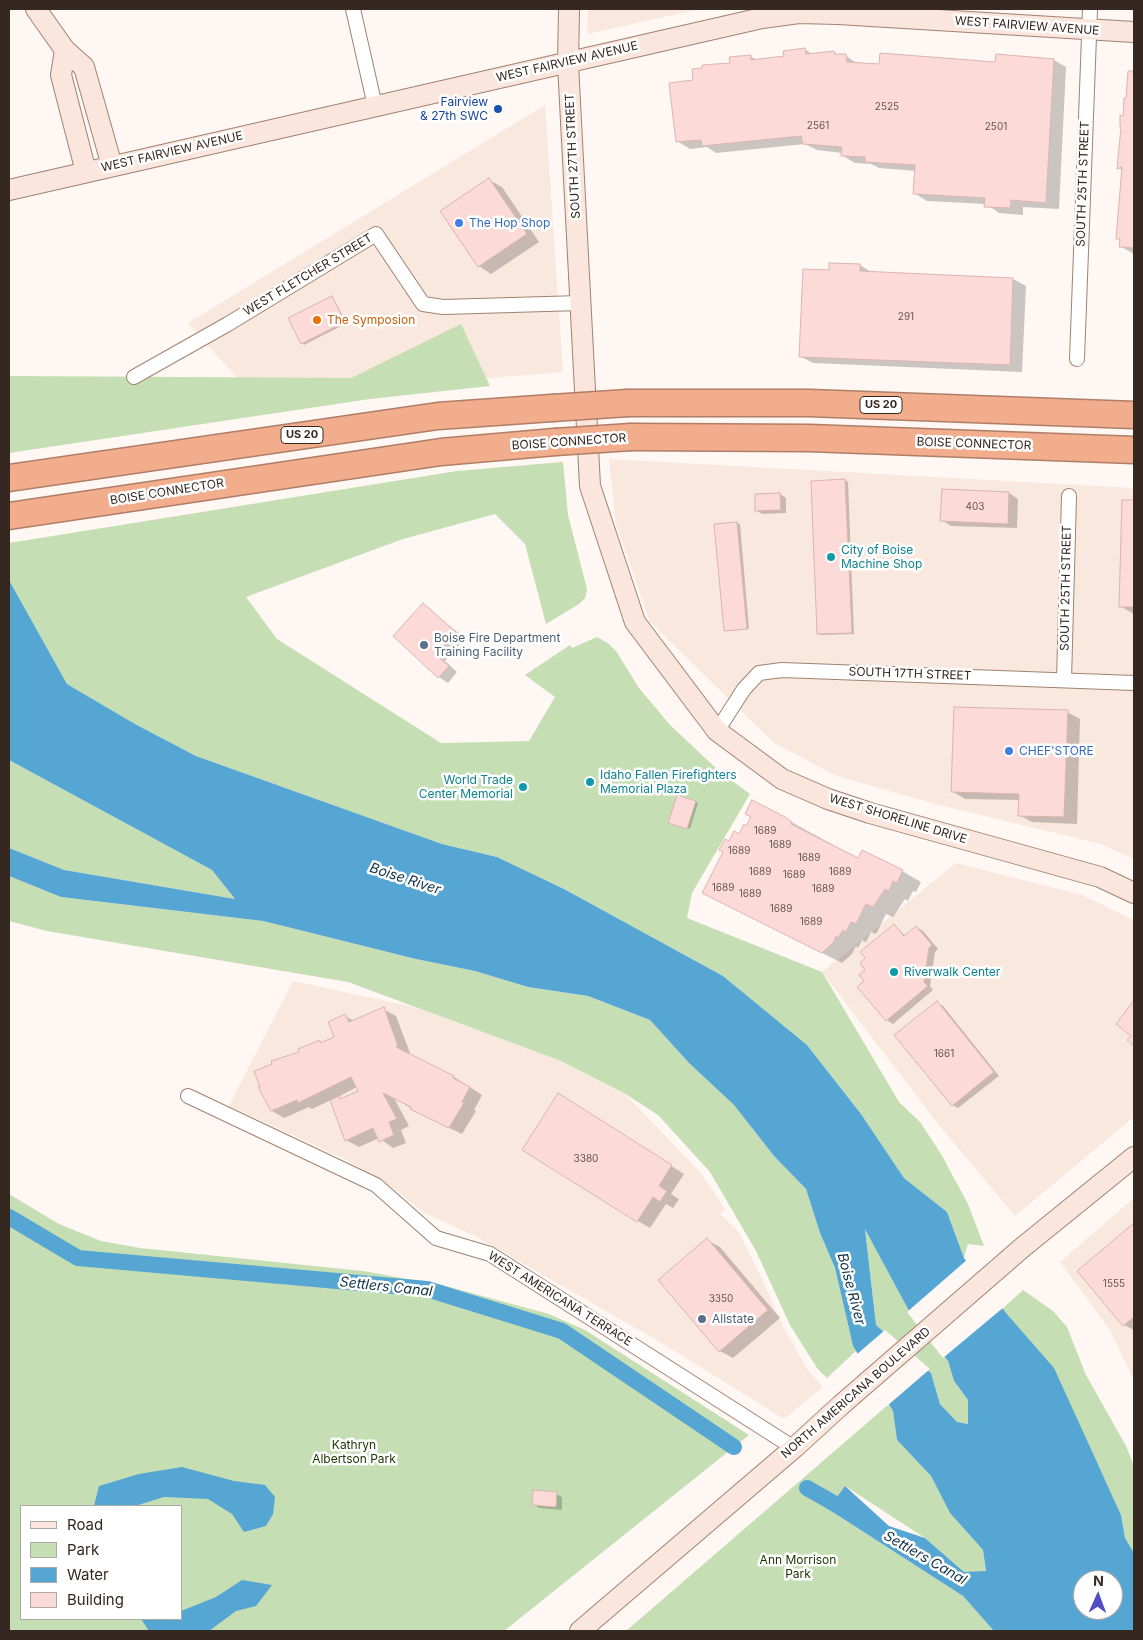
<!DOCTYPE html>
<style>
body{margin:0}
#map{position:relative;width:1143px;height:1640px;overflow:hidden;background:#fef7f3;font-family:Inter,sans-serif}
canvas{display:block}
.frame{position:absolute;inset:0;border:10px solid #352821;pointer-events:none}
.legend{position:absolute;left:20px;top:1505px;width:162px;height:115px;box-sizing:border-box;background:#fff;border:1px solid #aea9a6;margin:0;padding:6px 9px;list-style:none;font-size:15px;color:#352821}
.legend li{display:flex;align-items:center;gap:10px;height:25px}
.legend b{width:25px;border:1px solid #aea9a6}
.north{position:absolute;left:1073px;top:1570px;width:50px;height:50px;box-sizing:border-box;background:#fff;border:1px solid #aea9a6;border-radius:50%;rotate:2deg;font-size:14px;font-weight:700;line-height:20px;text-align:center;color:#352821}
.north::after{content:'';display:block;margin:auto;width:18px;height:22px;background:#524dc4;clip-path:polygon(50% 0,100% 100%,50% 72%,0 100%)}
</style>
<div id="map">
<canvas width="1143" height="1640"></canvas>
<div class="frame"></div>
<ul class="legend">
<li><b style="height:6px;background:#fbe6dd"></b>Road</li>
<li><b style="height:14px;background:#c6deb3"></b>Park</li>
<li><b style="height:14px;background:#56a6d4"></b>Water</li>
<li><b style="height:14px;background:#fbdad8"></b>Building</li>
</ul>
<div class="north">N</div>
</div>
<script>
const ctx = document.querySelector('canvas').getContext('2d');
ctx.lineJoin = 'round';
function paint(path, color) { ctx.fillStyle = color; ctx.fill(path, 'evenodd'); }
const shape = rows => new Path2D(rows.map(r => 'M' + r).join(''));
function stroke(path, color, width, dash) { ctx.strokeStyle = color; ctx.lineWidth = width; ctx.lineCap = dash ? 'butt' : 'round'; ctx.setLineDash(dash || []); ctx.stroke(path); }
function write(font, color, halo, rows, align = 'center') {
  ctx.font = font + ' Inter,sans-serif'; ctx.lineWidth = 5; ctx.setLineDash([]); ctx.textBaseline = 'middle'; ctx.strokeStyle = halo; ctx.fillStyle = color; for (const [text, x, y, turn = 0] of rows) {
    ctx.save(); ctx.translate(x, y); ctx.rotate((+turn || 0) * Math.PI / 180); ctx.textAlign = isNaN(turn) ? turn : align; if (halo) ctx.strokeText(text, 0, 0); ctx.fillText(text, 0, 0); ctx.restore();
  }
}
paint(shape([
 [588,9,701,9,587,34],
 [545,105,563,372,254,397,188,323],
 [609,459,1134,488,1134,859,1101,844,939,805,837,776,774,743,650,622,616,524],
 [956,863,1082,895,1134,920,1134,1117,1015,1216,938,1124,822,972],
 [293,981,414,1007,561,1061,624,1093,701,1173,725,1209,720,1214,738,1231,764,1283,784,1329,808,1370,823,1387,784,1419,665,1345,475,1236,423,1212,397,1191,347,1160,229,1106],
 [1134,1198,1134,1380,1110,1330,1060,1262]
]), '#f9e8de');
paint(shape([
 [461,324,490,386,370,399,9,453,9,376,351,378],
 [563,462,568,515,587,589,585,598,579,604,546,624,525,544,495,514,403,539,246,597,277,639,441,743,529,741,555,697,525,675,570,645,572,648,597,637,609,644,616,651,639,688,670,725,719,771,750,794,692,893,687,918,822,972,899,1102,920,1122,941,1154,968,1204,984,1246,968,1244,964,1258,947,1212,904,1178,861,1114,807,1045,723,976,564,889,497,857,442,844,196,756,135,724,67,684,9,580,9,543,457,471],
 [9,760,212,870,235,899,63,870,9,848],
 [9,876,61,897,263,921,416,959,475,971,528,987,588,996,650,1020,689,1063,734,1105,774,1156,806,1189,820,1233,835,1268,853,1346,856,1351,827,1378,817,1368,790,1325,756,1251,710,1172,658,1115,624,1093,561,1061,348,982,47,931,9,921],
 [9,1194,59,1224,101,1241,140,1248,363,1271,442,1285,549,1314,585,1330,749,1435,504,1631,9,1631],
 [21,1506,181,1506,181,1619,21,1619],
 [865,1228,908,1309,948,1361,954,1381,968,1400,968,1424,957,1422,940,1404,931,1373,876,1325],
 [1023,1290,1053,1311,1067,1327,1086,1375,1126,1446,1134,1466,1134,1553,1125,1538,1121,1515,1098,1465,1002,1309],
 [889,1404,893,1411,897,1440,931,1476,950,1513,983,1550,986,1572,964,1572,925,1538,845,1486,828,1509,963,1596,994,1631,626,1631]
]), '#c6deb3');
paint(shape([
 [9,580,67,684,135,724,196,756,442,844,497,857,564,889,723,976,807,1045,861,1114,904,1178,947,1212,964,1258,1006,1313,1054,1368,1121,1515,1125,1538,1134,1553,1134,1631,994,1631,963,1596,828,1509,845,1486,889,1526,925,1538,964,1572,986,1571,983,1550,950,1513,931,1476,897,1440,893,1411,853,1346,835,1268,820,1233,806,1189,774,1156,734,1105,689,1063,650,1020,588,996,528,987,475,971,416,959,263,921,61,897,9,876,9,848,64,870,235,899,212,870,9,760],
 [865,1229,908,1309,948,1361,954,1381,968,1400,968,1424,957,1422,940,1404,931,1373,876,1325],
 [1083,1580,1113,1580,1113,1610,1083,1610],
 [182,1467,234,1481,265,1485,275,1497,273,1514,266,1526,244,1532,232,1514,208,1499,164,1497,135,1506,94,1506,99,1486,139,1474],
 [242,1580,272,1585,256,1606,236,1611,209,1631,149,1631,141,1619,181,1619,181,1611,216,1597]
]), '#56a6d4');
paint(shape([
 [968,1259,1004,1307,943,1358,907,1312],
 [885,1330,930,1369,887,1406,856,1355]
]), '#fef7f3');
paint(shape([
 [805,49,813,55,834,52,839,55,845,55,858,64,996,63,1054,60,1066,67,1059,209,1023,207,1023,215,999,213,986,204,927,201,914,193,916,171,879,168,871,164,855,163,843,156,843,153,817,150,805,144,716,153,707,147,690,149,677,141,694,81,750,56,759,61,786,57],
 [1129,72,1134,72,1134,254,1120,246,1121,240,1118,238,1123,171,1119,168],
 [489,180,502,187,539,242,491,274,479,266],
 [860,265,873,273,1013,279,1026,286,1022,372,813,363,800,356,830,271],
 [332,297,347,323,304,345,302,343],
 [845,480,848,482,854,634,821,635,818,634],
 [1009,493,1018,499,1017,528,951,526,942,520],
 [780,494,786,498,786,513,762,514,756,510],
 [1124,501,1134,502,1134,614,1120,606],
 [737,523,740,524,749,629,728,631,725,630],
 [423,605,465,638,445,661,457,672,448,683,439,677,395,635],
 [1067,712,1080,719,1077,824,1032,822,1019,815,1020,800,965,799,952,791],
 [696,802,698,803,690,829,672,824],
 [784,818,859,859,902,871,921,882,916,892,913,891,908,901,905,899,893,917,886,914,876,934,871,932,866,942,862,940,858,948,856,946,852,954,842,963,704,893,729,843,747,827],
 [894,926,906,936,916,927,923,931,938,949,935,952,930,986,933,990,893,1024,887,1020,859,987,866,981,867,970],
 [937,1003,943,1006,999,1076,958,1108,952,1105],
 [383,1009,396,1016,410,1053,408,1054,454,1077,482,1095,474,1110,476,1111,462,1134,424,1116,394,1098,409,1126,401,1130,406,1143,393,1148,379,1138,359,1147,346,1140,331,1100,312,1109,309,1107,284,1118,272,1111,301,1052,320,1042,322,1043,336,1038,345,1016,354,1021],
 [357,1087,359,1092,342,1099,338,1097],
 [572,1103,684,1174,671,1194,679,1199,673,1208,666,1204,650,1228,638,1221],
 [1134,1224,1134,1330,1124,1325,1078,1272],
 [707,1240,720,1247,780,1318,733,1358,720,1351],
 [556,1494,562,1497,562,1510,539,1508,533,1504]
]), '#0003');
stroke(shape([
 [9,1217,78,1258,427,1289,562,1331,734,1447],
 [807,1488,851,1513]
]), '#56a6d4', 16);
const building = shape([
 [805,48,806,54,834,51,835,54,846,54,847,62,879,64,880,53,995,62,996,54,1054,59,1046,203,1011,200,1010,208,984,207,985,198,913,194,915,165,865,162,865,157,841,156,842,147,803,144,801,136,702,146,701,140,676,142,669,83,693,80,692,69,702,68,702,65,730,63,729,57,751,55,751,60,784,56,783,51,805,48],
 [1134,69,1134,248,1119,247,1120,239,1116,239,1122,167,1117,169,1121,127,1120,127,1120,115,1123,116,1124,98,1126,98,1128,71,1134,71,1134,69],
 [489,178,527,234,478,267,440,211,489,178],
 [829,263,860,264,860,271,1013,278,1010,365,799,357,803,269,829,270,829,263],
 [332,296,345,322,301,344,288,318,332,296],
 [845,479,852,633,817,634,811,481,845,479],
 [942,489,1009,492,1008,524,940,521,942,489],
 [780,493,781,510,755,511,755,494,780,493],
 [1122,500,1134,500,1134,607,1119,607,1122,500],
 [737,522,747,629,724,631,714,524,737,522],
 [423,603,456,632,436,655,449,666,438,678,393,636,423,603],
 [954,707,1068,710,1064,817,1018,816,1019,794,951,792,954,707],
 [677,795,696,801,687,829,668,823,677,795],
 [752,800,785,817,792,822,791,824,858,858,862,850,903,870,897,883,893,881,889,891,885,889,873,907,866,904,856,924,851,922,846,932,843,930,838,938,836,936,833,943,822,953,702,893,723,852,719,850,725,839,729,841,734,831,739,834,744,824,746,826,751,817,745,814,752,800],
 [894,924,904,936,916,926,932,945,929,948,924,982,928,986,886,1021,857,987,864,981,859,975,865,970,860,963,865,958,860,952,894,924],
 [1134,1000,1134,1046,1127,1040,1131,1036,1116,1024,1134,1000],
 [937,1001,994,1072,952,1106,894,1035,937,1001],
 [384,1007,398,1046,396,1047,454,1076,453,1078,470,1087,462,1102,464,1103,449,1128,410,1109,411,1107,383,1093,397,1119,389,1122,394,1135,379,1142,373,1128,345,1141,330,1100,339,1096,340,1099,358,1091,351,1077,298,1103,297,1100,271,1111,258,1087,260,1087,254,1071,272,1064,271,1061,299,1052,298,1049,320,1040,320,1043,334,1037,328,1022,345,1014,349,1022,384,1007],
 [558,1093,672,1165,659,1186,667,1191,660,1202,653,1197,637,1222,522,1150,558,1093],
 [1134,1223,1134,1317,1123,1326,1077,1271,1134,1223],
 [707,1238,768,1310,719,1352,658,1280,707,1238],
 [533,1490,557,1492,556,1507,532,1505,533,1490]
]);
paint(building, '#fbdad8');
stroke(building, '#dbb4b1', 1);
const street = shape([
 [353,9,375,106],
 [1077,359,1090,9],
 [134,377,228,324,376,234,423,304,443,307,581,303],
 [1064,680,1069,496],
 [717,731,744,689,759,673,782,670,1134,683],
 [188,1096,376,1185,436,1238,490,1254,794,1448]
]);
const secondary = shape([
 [36,9,65,50,84,67,112,166],
 [569,9,568,64,590,486,635,622,717,731,782,779,828,799,870,813,1100,877,1134,893],
 [65,50,61,75,86,172],
 [9,190,762,18,799,13,838,14,1134,32],
 [580,1631,794,1448,841,1405,1023,1247,1134,1157]
]);
const highway = shape([
 [628,403,809,403,1134,415],
 [631,437,809,438,1134,450],
 [9,478,438,416,552,408],
 [9,516,441,452,555,442]
]);
stroke(street, '#a18271', 16);
stroke(secondary, '#a18271', 22);
stroke(highway, '#b07e67', 29);
stroke(street, '#fff', 14);
stroke(secondary, '#fbe6dd', 20);
stroke(highway, '#f2ad8d', 26);
const highwayBridge = shape([
 [552,408,628,403],
 [555,442,631,437]
]);
stroke(highwayBridge, '#b07e67', 29, []);
stroke(highwayBridge, '#f2ad8d', 26);
for (const [x, y, r, color] of [
 [498,109,5,"#1a4fb4"],
 [459,223,5,"#3f7fe0"],
 [317,320,5,"#e8710a"],
 [831,557,5,"#0f9aa8"],
 [424,645,5,"#5c6f8a"],
 [1009,751,5,"#3f7fe0"],
 [590,782,5,"#0f9aa8"],
 [523,787,5,"#0f9aa8"],
 [894,972,5,"#0f9aa8"],
 [702,1319,5,"#5c6f8a"]
]) { const dot = new Path2D(); dot.arc(x, y, r, 0, 2 * Math.PI); ctx.fillStyle = color; ctx.fill(dot); stroke(dot, '#fff', 2); }
write('10px', '#66544f', null, [
 ["2525",887,107],
 ["2561",818,126],
 ["2501",996,127],
 ["291",906,317],
 ["403",975,507],
 ["1689",765,831],
 ["1689",780,845],
 ["1689",739,851],
 ["1689",809,858],
 ["1689",760,872],
 ["1689",840,872],
 ["1689",794,875],
 ["1689",723,888],
 ["1689",823,889],
 ["1689",750,894],
 ["1689",781,909],
 ["1689",811,922],
 ["1661",944,1054],
 ["3380",586,1159],
 ["1555",1114,1284],
 ["3350",721,1299]
]);
for (const [x, y, w] of [
 [881,405,42],
 [302,435,42]
]) { const box = new Path2D(); box.roundRect(x - w / 2, y - 8.5, w, 17, 4); ctx.fillStyle = '#fff'; ctx.fill(box); stroke(box, '#352821', 1); }
write('bold 11px', '#352821', null, [
 ["US 20",881,405],
 ["US 20",302,435]
]);
write('12px', '#352821', '#fff', [
 ["WEST FAIRVIEW AVENUE",1027,26,4],
 ["WEST FAIRVIEW AVENUE",567,62,-13],
 ["WEST FAIRVIEW AVENUE",172,152,-13],
 ["SOUTH 27TH STREET",573,156,-93],
 ["SOUTH 25TH STREET",1083,184,-88],
 ["WEST FLETCHER STREET",308,275,-31],
 ["BOISE CONNECTOR",569,442,-4],
 ["BOISE CONNECTOR",974,444,2],
 ["BOISE CONNECTOR",167,492,-9],
 ["SOUTH 25TH STREET",1066,588,-89],
 ["SOUTH 17TH STREET",910,674,2],
 ["WEST SHORELINE DRIVE",898,819,17],
 ["WEST AMERICANA TERRACE",560,1299,32],
 ["NORTH AMERICANA BOULEVARD",856,1393,-41]
]);
write('12px', '#164399', '#fff', [
 ["Fairview",488,102],
 ["& 27th SWC",488,116]
], 'right');
write('12px', '#366cbe', '#fff', [
 ["The Hop Shop",469,223],
 ["CHEF'STORE",1019,751]
], 'left');
write('12px', '#c56008', '#fff', [
 ["The Symposion",327,320]
], 'left');
write('12px', '#0d838f', '#fff', [
 ["City of Boise",841,550],
 ["Machine Shop",841,564],
 ["Idaho Fallen Firefighters",600,775],
 ["Memorial Plaza",600,789],
 ["World Trade",513,780,"right"],
 ["Center Memorial",513,794,"right"],
 ["Riverwalk Center",904,972]
], 'left');
write('12px', '#4e5e75', '#fff', [
 ["Boise Fire Department",434,638],
 ["Training Facility",434,652],
 ["Allstate",712,1319]
], 'left');
write('12px', '#1c3300', '#fff', [
 ["Kathryn",354,1445],
 ["Albertson Park",354,1459],
 ["Ann Morrison",798,1560],
 ["Park",798,1574]
]);
write('italic 14px', '#103347', '#fff', [
 ["Boise River",405,879,18],
 ["Settlers Canal",386,1287,6],
 ["Boise River",851,1289,75],
 ["Settlers Canal",925,1558,30]
]);
</script>
